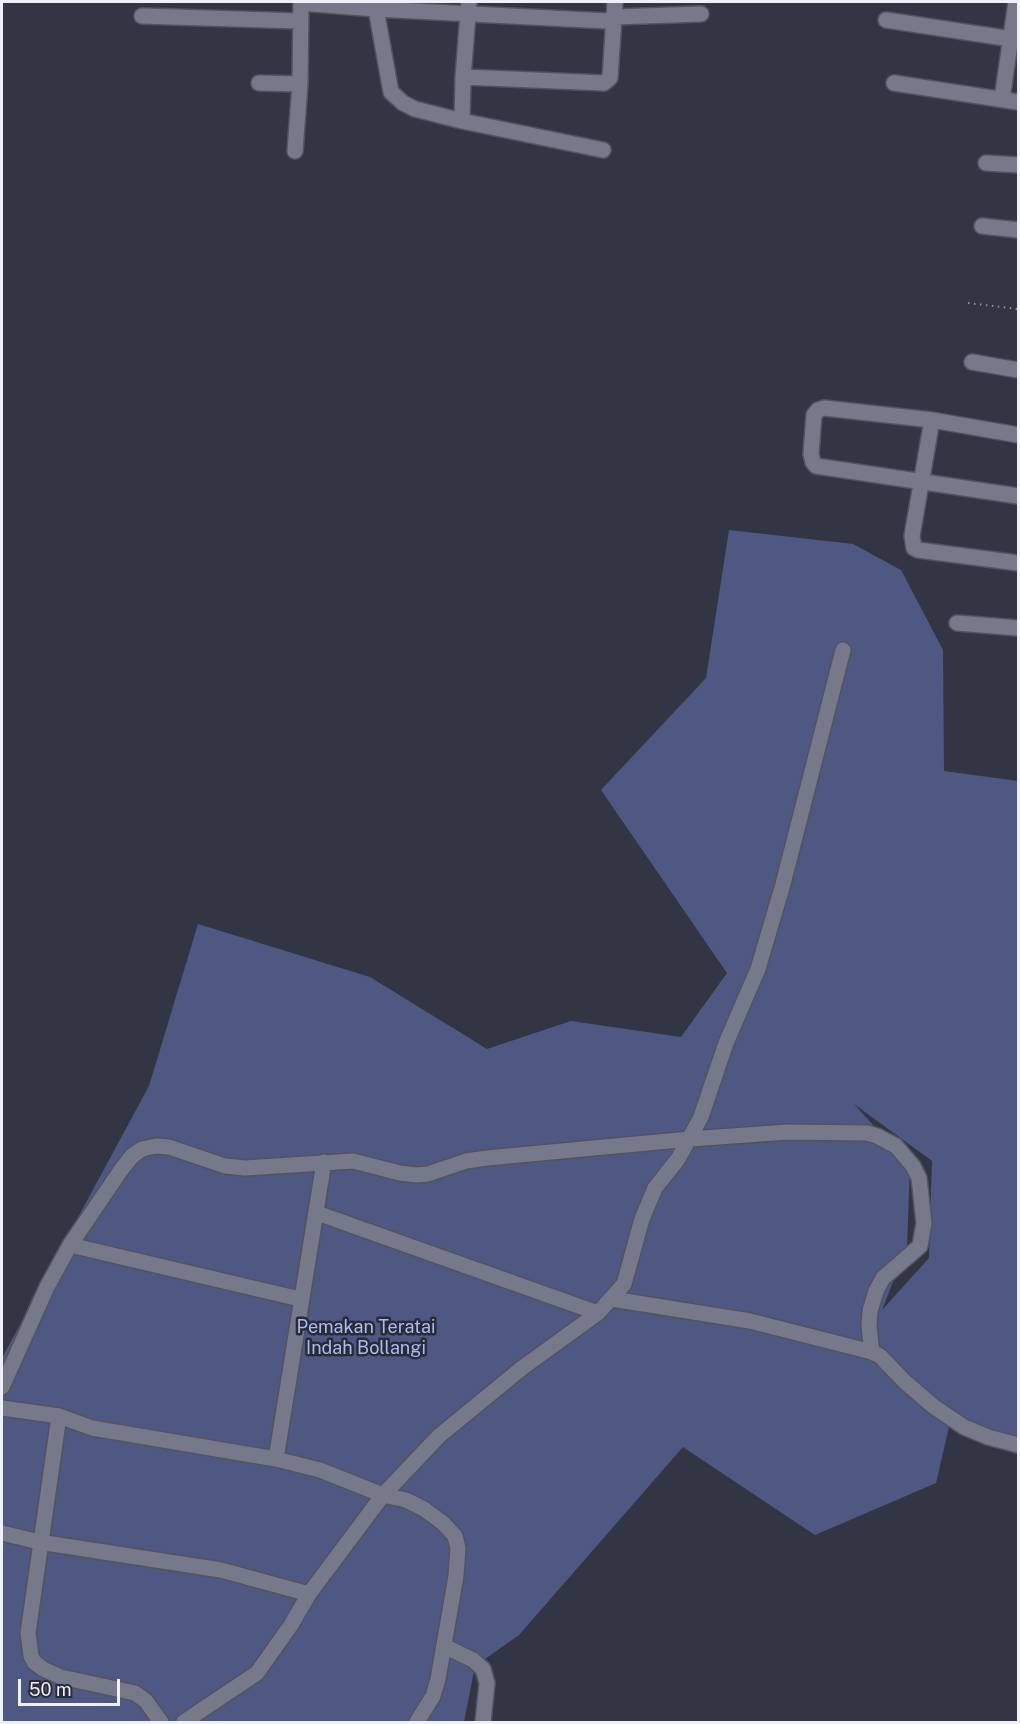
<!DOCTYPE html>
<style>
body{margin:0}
#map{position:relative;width:1020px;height:1724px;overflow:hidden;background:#323644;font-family:"Public Sans",sans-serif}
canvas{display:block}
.frame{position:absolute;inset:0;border:3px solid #eff1fa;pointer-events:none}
.scale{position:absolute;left:18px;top:1679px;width:102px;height:27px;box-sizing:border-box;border:3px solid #eff1fa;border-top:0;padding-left:8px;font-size:18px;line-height:21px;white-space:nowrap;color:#eff1fa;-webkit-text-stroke:4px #282c39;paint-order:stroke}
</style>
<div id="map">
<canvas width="1020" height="1724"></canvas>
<div class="frame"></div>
<div class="scale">50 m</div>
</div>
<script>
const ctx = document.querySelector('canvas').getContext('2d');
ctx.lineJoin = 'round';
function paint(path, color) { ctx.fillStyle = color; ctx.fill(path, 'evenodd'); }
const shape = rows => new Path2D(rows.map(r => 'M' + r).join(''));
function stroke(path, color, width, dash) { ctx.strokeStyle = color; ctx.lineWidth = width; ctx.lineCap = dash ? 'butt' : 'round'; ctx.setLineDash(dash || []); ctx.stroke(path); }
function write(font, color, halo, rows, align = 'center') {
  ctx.font = font + ' "Public Sans",sans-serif'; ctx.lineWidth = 5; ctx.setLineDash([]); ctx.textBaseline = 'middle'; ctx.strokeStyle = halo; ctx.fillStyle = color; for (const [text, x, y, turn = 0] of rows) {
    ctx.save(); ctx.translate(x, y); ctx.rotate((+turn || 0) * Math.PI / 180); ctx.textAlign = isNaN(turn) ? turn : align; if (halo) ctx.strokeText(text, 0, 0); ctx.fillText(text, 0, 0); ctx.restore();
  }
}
paint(shape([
 [729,530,853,544,901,570,943,650,944,771,1018,781,1018,1455,949,1427,936,1483,815,1535,683,1447,519,1635,475,1666,464,1722,2,1722,2,1358,149,1086,198,924,370,977,487,1049,571,1021,681,1037,727,973,601,790,706,678],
 [854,1104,932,1161,929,1258,882,1310,907,1246,910,1166]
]), '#4f5883');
const minor = shape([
 [301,3,376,9,376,2],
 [142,16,299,21],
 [886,20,1018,40],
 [463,77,469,2],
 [259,83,300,84],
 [894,83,1018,102],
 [1002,99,1016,2],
 [462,121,463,77,604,83,610,78,614,17,701,14],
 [603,150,462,121,415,109,403,103,391,92,376,9,607,21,614,17,615,2],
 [295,151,300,84,301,2],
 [986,163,1018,165],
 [982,226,1018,230],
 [972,362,1018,370],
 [932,420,912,536,914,548,918,550,1018,563],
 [1018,435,932,420,824,408,818,410,814,415,811,454,813,462,816,466,1018,496],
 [957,623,1018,628],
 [317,1213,598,1313],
 [70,1245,300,1299],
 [612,1299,750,1321,872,1352],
 [2,1387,47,1287,70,1245,121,1170,132,1156,142,1149,156,1146,169,1147,225,1166,245,1168,353,1161,400,1173,417,1175,428,1174,466,1161,487,1158,690,1139,788,1132,867,1133,877,1136,896,1146,913,1166,919,1178,924,1223,920,1246,883,1278,876,1291,870,1311,869,1326,872,1352,880,1356,904,1381,933,1406,964,1427,988,1437,1018,1445],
 [2,1408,59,1416,92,1428,276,1459,320,1470,383,1495,406,1500,424,1509,443,1523,455,1536,458,1548,456,1576,438,1679,433,1696,417,1722],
 [59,1416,28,1633,31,1656,34,1662,43,1669,61,1677,135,1693,146,1701,161,1722],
 [276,1459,324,1162],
 [2,1533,39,1542,221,1570,309,1594],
 [444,1646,473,1660,483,1669,487,1683,483,1722],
 [184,1722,257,1673,291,1625,309,1594,383,1495,439,1436,522,1368,598,1313,624,1284,642,1219,650,1200,655,1188,678,1159,701,1117,726,1043,758,969,783,884,843,650]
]);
stroke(minor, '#515460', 18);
stroke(shape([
 [968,303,1018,309]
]), '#8f929e', 2, [1.5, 4.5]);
stroke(minor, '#757989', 15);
write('18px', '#aebbf0', '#282c39', [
 ["Pemakan Teratai",366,1327],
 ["Indah Bollangi",366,1348]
]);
</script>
